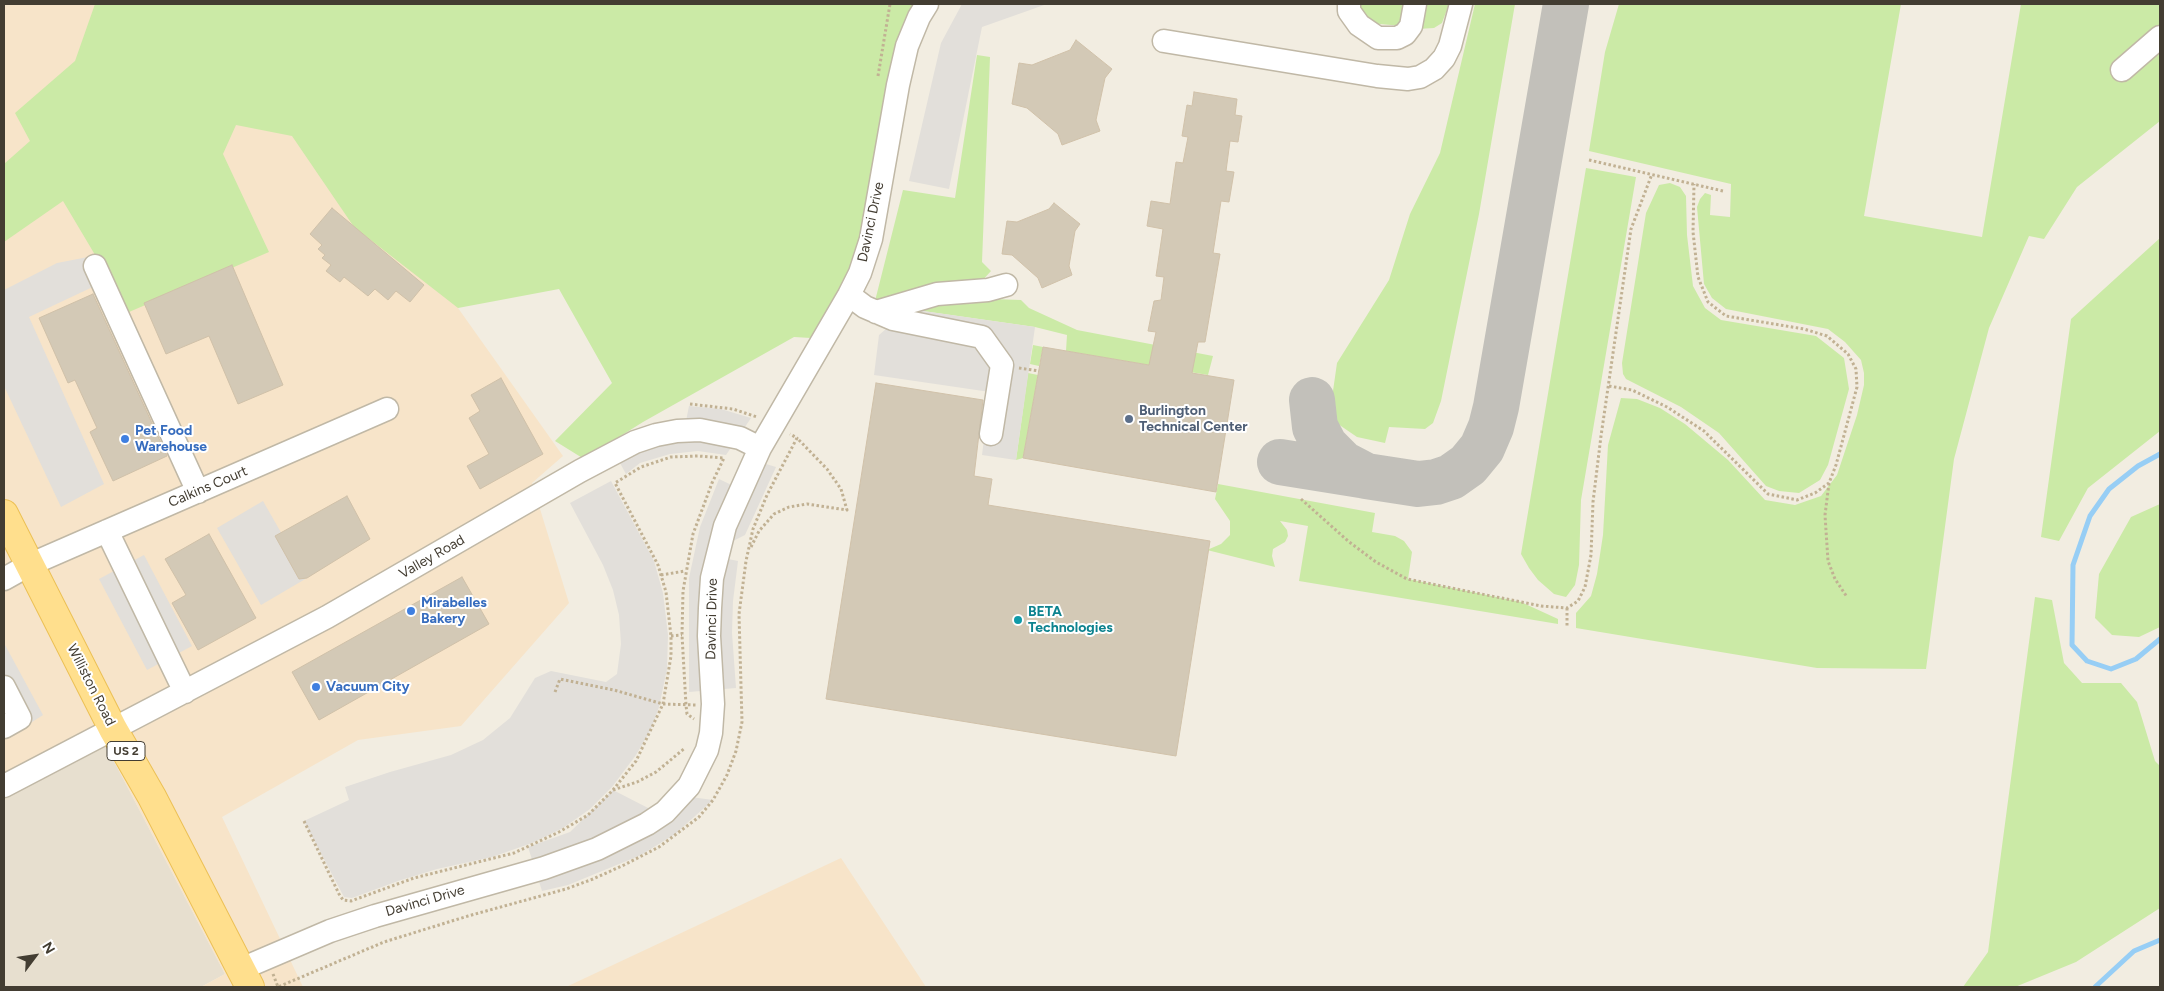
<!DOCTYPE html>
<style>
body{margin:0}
#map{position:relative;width:2164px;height:991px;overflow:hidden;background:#f2ede1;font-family:Figtree,sans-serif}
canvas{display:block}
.frame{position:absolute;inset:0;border:5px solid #433d32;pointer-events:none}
.north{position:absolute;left:10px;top:931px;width:50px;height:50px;-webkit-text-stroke:4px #fff;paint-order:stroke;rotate:59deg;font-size:14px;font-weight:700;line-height:20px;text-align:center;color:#433d32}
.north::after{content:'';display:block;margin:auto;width:18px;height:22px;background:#433d32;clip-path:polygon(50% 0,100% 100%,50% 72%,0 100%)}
</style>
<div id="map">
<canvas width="2164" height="991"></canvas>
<div class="frame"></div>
<div class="north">N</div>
</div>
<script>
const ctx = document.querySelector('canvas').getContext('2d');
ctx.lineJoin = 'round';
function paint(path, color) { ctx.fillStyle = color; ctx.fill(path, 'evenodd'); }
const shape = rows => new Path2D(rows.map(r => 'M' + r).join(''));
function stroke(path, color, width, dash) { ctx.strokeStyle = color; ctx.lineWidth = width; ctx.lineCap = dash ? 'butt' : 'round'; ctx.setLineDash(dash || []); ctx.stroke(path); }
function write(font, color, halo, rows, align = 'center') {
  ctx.font = font + ' Figtree,sans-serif'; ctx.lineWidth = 4; ctx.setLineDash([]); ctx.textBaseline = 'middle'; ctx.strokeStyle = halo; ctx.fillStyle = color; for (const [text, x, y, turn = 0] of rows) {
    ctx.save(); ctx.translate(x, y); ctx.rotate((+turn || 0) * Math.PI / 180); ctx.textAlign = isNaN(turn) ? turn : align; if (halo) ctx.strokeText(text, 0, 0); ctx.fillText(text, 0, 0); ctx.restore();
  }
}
paint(shape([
 [104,742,225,974,201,987,4,987,4,798]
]), '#e7dfcf');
paint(shape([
 [4,4,358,4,458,308,563,456,532,483,569,603,461,726,358,740,222,817,303,987,201,987,225,974,104,742,4,798],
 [841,858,926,987,566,987]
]), '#f7e4c9');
paint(shape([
 [95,4,915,4,861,235,849,272,811,338,794,337,643,422,584,459,555,441,612,383,559,289,458,308,354,227,292,136,236,125,223,154,269,252,129,312,63,201,4,242,4,164,30,141,15,113,75,61],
 [1358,4,1406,4,1402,26,1369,23],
 [1421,4,1449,4,1442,23,1434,28,1417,29],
 [1475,4,1515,4,1479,214,1441,401,1433,423,1425,429,1389,427,1385,443,1357,437,1338,424,1330,412,1337,363,1389,280,1410,214,1440,153],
 [1619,4,1901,4,1864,216,1982,237,2021,4,2160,4,2160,121,2077,187,2044,239,2029,236,1989,328,1954,459,1926,669,1817,668,1576,628,1576,613,1591,596,1597,574,1603,535,1608,445,1621,398,1637,399,1660,408,1685,424,1728,460,1765,500,1795,505,1821,496,1837,475,1857,415,1864,385,1864,373,1861,360,1845,342,1828,329,1726,309,1712,298,1704,284,1697,207,1700,199,1705,193,1711,195,1710,215,1730,217,1731,184,1589,151,1605,52],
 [977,55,990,57,982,262,991,271,981,282,936,285,906,291,875,301,903,190,955,198],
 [1586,168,1636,177,1581,500,1579,565,1575,585,1566,597,1554,594,1538,580,1529,568,1521,554],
 [1670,183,1680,187,1686,196,1687,235,1693,286,1705,308,1721,320,1816,336,1844,358,1849,389,1828,465,1820,480,1799,493,1779,491,1766,486,1719,433,1681,407,1626,379,1623,374,1622,363,1646,213,1659,185],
 [2160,238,2160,431,2088,488,2059,541,2041,537,2071,319],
 [992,299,1021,300,1029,308,1077,330,1213,356,1208,375,1066,351,1067,335,1035,327,909,309,940,301],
 [1033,345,1043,347,1039,366,1030,364],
 [1028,373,1038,375,1023,458,1016,460],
 [1218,484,1375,513,1372,532,1395,536,1404,541,1412,552,1408,579,1521,602,1558,619,1558,624,1299,581,1308,526,1280,521,1287,530,1288,536,1285,542,1273,549,1272,556,1275,567,1207,550,1221,544,1230,535,1230,521,1215,499],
 [2160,504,2160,627,2139,637,2112,635,2095,618,2099,574,2131,517],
 [2035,597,2052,600,2064,663,2082,683,2121,683,2137,702,2155,761,2160,766,2160,908,2076,962,2015,987,1963,987,1988,952]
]), '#cbeaa6');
paint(shape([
 [962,4,1047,4,982,27,949,189,909,181,941,43],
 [88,257,99,284,29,317,104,484,61,507,4,386,4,290,57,263],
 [909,309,1035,327,1016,460,982,455,990,392,874,375,879,335],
 [689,406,721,409,751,418,726,455,698,451,670,454,640,463,626,474,610,445,647,425,686,421],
 [766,464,776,467,745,535,729,543,728,559,738,561,733,601,732,633,736,688,689,692,689,578,700,527,719,479,744,491],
 [611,481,654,561,663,593,668,635,667,669,659,707,651,729,636,755,612,787,590,809,563,828,532,843,492,857,437,869,398,881,352,898,344,897,304,821,349,800,345,787,390,772,451,755,483,740,510,718,535,678,551,671,606,682,617,674,621,644,619,615,613,590,603,565,570,503],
 [263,501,307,578,261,605,217,528],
 [144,555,192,646,147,670,99,579],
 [4,643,43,715,4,740],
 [613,790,650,809,668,794,713,800,675,834,641,855,568,885,542,891,528,847,570,832]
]), '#e2dfda');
stroke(shape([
 [2160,454,2138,466,2109,489,2090,516,2073,565,2072,645,2087,661,2111,669,2136,659,2160,639],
 [2095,987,2134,951,2160,940]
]), '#97cef5', 5);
stroke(shape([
 [1312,400,1315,427,1325,446,1343,464,1366,476,1418,484,1436,482,1451,477,1468,465,1482,448,1491,427,1496,407,1566,4],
 [1280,462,1361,475]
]), '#c2c0ba', 46);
const building = shape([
 [1076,40,1112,69,1105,78,1096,120,1100,131,1062,145,1058,134,1027,108,1012,104,1019,63,1032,65,1070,50,1076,40],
 [1194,92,1237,99,1235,115,1242,116,1238,142,1230,141,1226,171,1234,172,1229,202,1221,201,1213,253,1220,254,1205,342,1198,342,1192,373,1234,380,1216,492,1023,458,1043,347,1149,365,1156,332,1148,331,1154,301,1161,300,1164,277,1156,276,1163,229,1147,226,1151,201,1170,204,1176,162,1183,163,1188,137,1182,136,1187,105,1192,106,1194,92],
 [1054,203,1080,224,1075,231,1069,266,1072,275,1042,288,1038,278,1012,255,1002,254,1007,221,1017,222,1049,209,1054,203],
 [332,208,424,285,410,302,396,291,388,300,375,289,368,296,344,277,340,282,326,271,331,265,322,258,325,255,318,249,322,245,310,234,332,208],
 [232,265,283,385,238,404,209,336,166,354,144,303,232,265],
 [93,294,167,456,113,481,90,432,97,428,75,380,68,383,39,318,93,294],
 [501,378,543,454,480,489,467,466,489,454,469,418,480,411,471,395,501,378],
 [876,383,983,400,974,476,992,479,988,505,1210,541,1176,756,826,699,876,383],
 [347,496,370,539,307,578,299,579,275,536,347,496],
 [209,534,256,618,198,650,172,603,186,595,165,559,209,534],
 [462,577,489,624,319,720,292,672,462,577]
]);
paint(building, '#d3c9b6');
stroke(building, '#d0c1a9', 1);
const minor = shape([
 [1349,4,1349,11,1359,25,1378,38,1397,38,1405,34,1411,26,1415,4],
 [1164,41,1377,76,1408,79,1420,77,1434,69,1444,58,1450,46,1461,4],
 [2122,70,2160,37],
 [95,266,198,492],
 [849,295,865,307,893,319,982,337,1002,365,991,434],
 [876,312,937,294,988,290,1006,285],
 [107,531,185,692],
 [4,579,29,565,387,409],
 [4,687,20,718,4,727],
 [4,786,327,617,580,471,635,442,656,435,677,431,700,430,740,438,760,448],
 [241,969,330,931,375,916,544,868,597,849,647,824,665,812,689,786,707,750,711,733,713,704,709,636,710,608,712,578,725,526,760,448,849,295,860,273,871,239,898,85,907,46,919,17,927,4]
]);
const major = shape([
 [4,514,113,729,152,797,250,987]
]);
stroke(minor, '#c0b8a6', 25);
stroke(major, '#ecc055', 30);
stroke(shape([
 [878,76,890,4],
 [1589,160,1723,191],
 [1019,368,1039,371],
 [1609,386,1632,390,1667,407,1704,431,1768,494,1797,500,1815,493,1829,483,1836,465,1857,387,1856,369,1848,354,1827,336,1804,329,1726,316,1708,302,1698,277,1693,232,1694,184],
 [690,404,733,409,757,417],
 [1829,483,1825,515,1828,561,1835,579,1847,597],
 [1301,499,1348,541,1376,562,1407,579,1541,606,1567,608,1578,601,1585,587,1591,555,1593,502,1601,436,1631,229,1652,174],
 [751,547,759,531,774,514,789,507,807,504,847,510,841,489,827,469,797,438],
 [661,575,685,571],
 [1567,608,1567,626],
 [671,636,682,635],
 [555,692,560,679,614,690,663,704,696,705],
 [613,790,637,782,656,772,685,748],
 [304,821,339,894,343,900,351,901,414,878,514,853,559,832,588,815,613,790,636,761,663,704,671,656,671,636,666,592,658,565,615,483,641,467,671,457,698,456,724,458,712,483,693,534,683,591,682,635,686,705,687,714,694,719],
 [273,974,278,987,384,942,468,916,566,889,593,879,624,865,659,847,699,817,713,800,727,775,736,751,742,722,739,614,746,561,753,529,767,495,797,438,790,434]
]), '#c1b193', 3, [2.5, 2.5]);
stroke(minor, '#fff', 22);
stroke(major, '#ffdf8d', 28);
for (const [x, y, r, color] of [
 [1129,419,5,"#5c6f8a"],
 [125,439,5,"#3f7fe0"],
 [411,611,5,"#3f7fe0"],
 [1018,620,5,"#0f9aa8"],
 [316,687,5,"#3f7fe0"]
]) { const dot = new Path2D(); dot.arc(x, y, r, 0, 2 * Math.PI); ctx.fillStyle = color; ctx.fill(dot); stroke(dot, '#fff', 2); }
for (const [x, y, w] of [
 [126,751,38]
]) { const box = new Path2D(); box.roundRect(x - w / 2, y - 9.5, w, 19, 4); ctx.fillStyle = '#fff'; ctx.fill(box); stroke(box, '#433d32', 1); }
write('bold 12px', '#433d32', null, [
 ["US 2",126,751]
]);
write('14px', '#433d32', '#fff', [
 ["Davinci Drive",871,222,-78],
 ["Calkins Court",208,487,-23],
 ["Valley Road",432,557,-30],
 ["Davinci Drive",712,619,-89],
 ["Williston Road",91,685,63],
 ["Davinci Drive",425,901,-16]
]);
write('bold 14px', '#4e5e75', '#fff', [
 ["Burlington",1139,411],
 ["Technical Center",1139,427]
], 'left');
write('bold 14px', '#366cbe', '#fff', [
 ["Pet Food",135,431],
 ["Warehouse",135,447],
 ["Mirabelles",421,603],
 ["Bakery",421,619],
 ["Vacuum City",326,687]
], 'left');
write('bold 14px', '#0d838f', '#fff', [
 ["BETA",1028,612],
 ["Technologies",1028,628]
], 'left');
</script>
